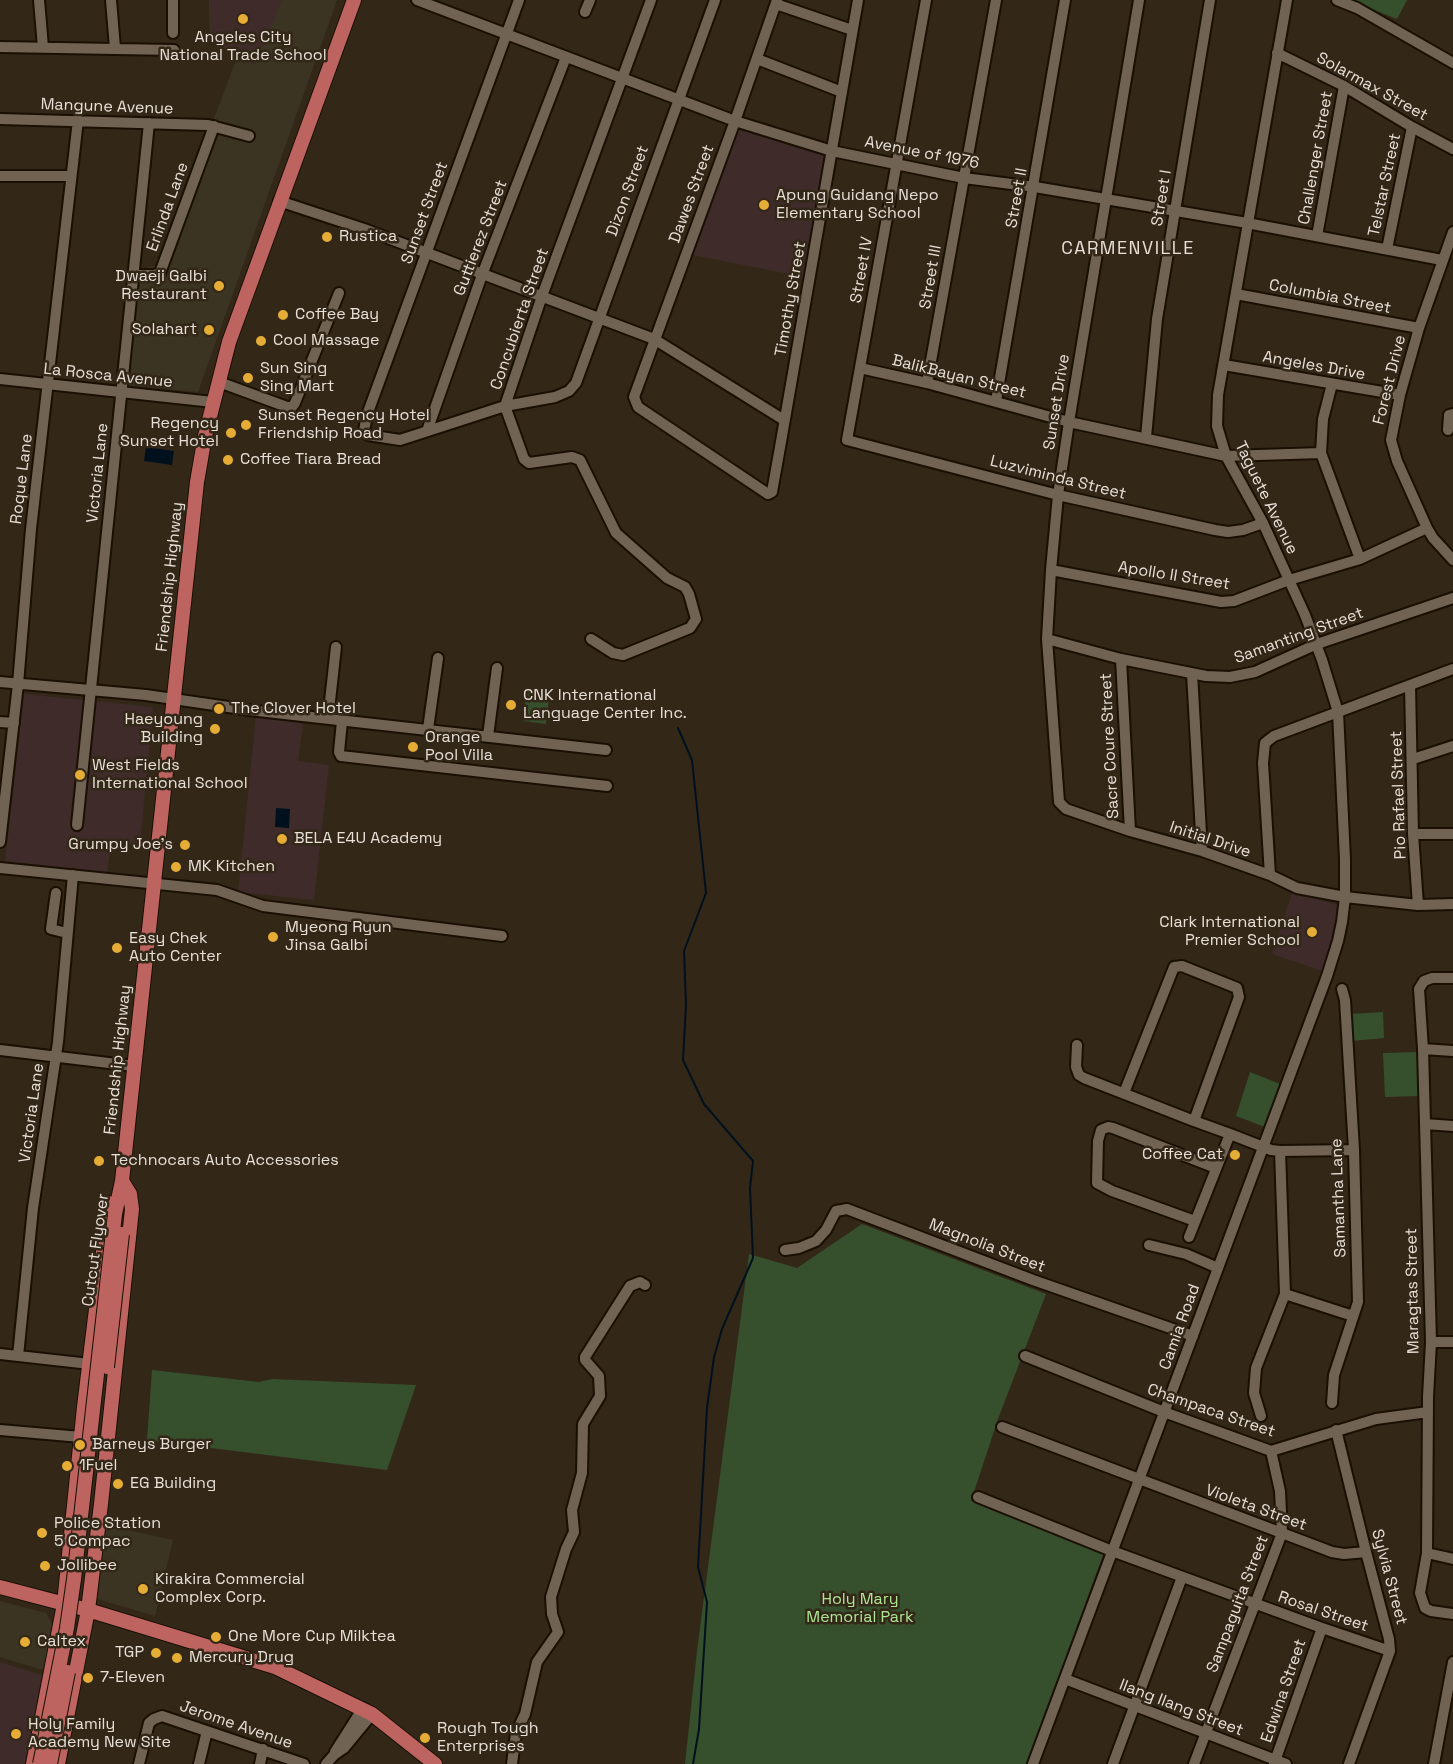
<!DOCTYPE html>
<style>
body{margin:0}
canvas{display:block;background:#332718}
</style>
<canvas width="1453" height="1764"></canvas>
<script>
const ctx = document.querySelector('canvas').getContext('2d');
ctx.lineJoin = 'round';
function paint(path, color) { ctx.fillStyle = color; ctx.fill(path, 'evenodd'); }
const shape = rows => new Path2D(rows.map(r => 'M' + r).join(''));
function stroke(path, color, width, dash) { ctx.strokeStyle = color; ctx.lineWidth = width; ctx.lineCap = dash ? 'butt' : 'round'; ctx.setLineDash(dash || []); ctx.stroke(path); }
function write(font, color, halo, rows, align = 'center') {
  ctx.font = font + ' "Space Grotesk",sans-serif'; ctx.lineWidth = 5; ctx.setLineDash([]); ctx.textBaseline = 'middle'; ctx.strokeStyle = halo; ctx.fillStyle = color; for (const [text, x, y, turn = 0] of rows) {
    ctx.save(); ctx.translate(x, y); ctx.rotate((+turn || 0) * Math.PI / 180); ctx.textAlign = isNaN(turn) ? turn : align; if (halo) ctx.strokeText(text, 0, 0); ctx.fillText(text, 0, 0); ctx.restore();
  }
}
paint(shape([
 [209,0,337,0,198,392,123,385,134,271,158,265,237,58,210,38],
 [102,1524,173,1540,155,1616,94,1598],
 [0,1601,46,1613,54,1628,43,1670,0,1657]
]), '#3b3423');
paint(shape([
 [210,0,282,0,255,65,211,37],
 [739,127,826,156,804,277,693,255],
 [24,694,153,707,140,845,111,843,107,873,5,861],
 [256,716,303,724,298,761,329,765,314,900,238,892],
 [1293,891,1352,910,1331,974,1272,954],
 [0,1662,44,1676,27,1764,0,1764]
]), '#3e2b2a');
paint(shape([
 [1349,0,1407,0,1397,19],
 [527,687,550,690,546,724,523,721],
 [1383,1012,1384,1038,1352,1041,1351,1014],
 [1418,1052,1419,1096,1385,1097,1383,1053],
 [1250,1072,1280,1084,1265,1127,1236,1116],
 [862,1224,1046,1294,998,1419,971,1501,1105,1550,1027,1764,685,1764,697,1651,749,1254,797,1268],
 [152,1370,259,1382,272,1379,416,1385,387,1470,147,1440]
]), '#364f2c');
paint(shape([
 [146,447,174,451,172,465,144,461],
 [276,808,290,809,289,828,275,827]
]), '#00111d');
stroke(shape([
 [678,728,692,760,706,893,684,951,686,1005,683,1060,704,1104,753,1161,750,1188,753,1258,722,1329,714,1357,707,1408,698,1567,707,1602,699,1729,693,1764]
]), '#00111d', 2);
const minor = shape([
 [39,0,43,47],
 [111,0,115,48],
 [173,0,173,33],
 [417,0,735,121,832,151,964,178,1035,187,1247,223,1442,260],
 [519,0,367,415,364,431,368,435,400,440,505,406,555,397,569,391,576,383,715,0],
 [777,0,735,121,634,397,638,407,768,494,772,492,782,436,858,0],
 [926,0,847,440,1058,495,1215,530,1228,532,1243,530,1263,523],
 [1139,0,1069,422,1058,495,1051,570,1047,639,1059,802,1066,809,1130,831,1202,851,1270,875,1297,888,1345,897,1418,905,1453,904],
 [1337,0,1357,8,1453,63],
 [776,4,852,30],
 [585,12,590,0],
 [0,47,174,50],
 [1277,53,1344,86,1412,127,1453,149],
 [757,59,842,92],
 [0,119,208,125,249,136],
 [0,176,71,176],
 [279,201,364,229,654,339,784,420],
 [1453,232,1419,328,1400,395,1391,440,1397,461,1427,528,1433,538,1453,560],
 [1317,236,1344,86],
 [1387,249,1412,127],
 [134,275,154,275,160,273,214,126],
 [1236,294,1419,328],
 [1224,365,1400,395],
 [860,368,927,383,1069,422,1226,456,1321,453],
 [0,379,213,402],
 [219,382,287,407,292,407,295,403,339,293],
 [927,383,996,0],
 [1332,384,1323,419,1321,453,1360,559],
 [996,401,1065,0],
 [1448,430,1449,415,1453,414],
 [427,431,482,275,566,57],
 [1146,437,1157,319,1210,0],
 [1051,570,1221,602,1234,601,1289,580,1360,559,1427,528],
 [591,639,613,653,623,655,690,628,696,619,689,594,685,587,667,578,616,533,580,460,572,457,529,463,524,459,505,406,542,296,651,0],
 [1047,639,1121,659,1206,676,1230,677,1255,672,1317,644,1453,598],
 [1121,659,1130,831],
 [1192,673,1202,851],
 [0,682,146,695,249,710,606,750],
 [1410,685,1413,834,1418,905],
 [328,719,336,647],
 [342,721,339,752,341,756,607,786],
 [0,722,14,723],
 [428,729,438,658],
 [488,736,497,668],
 [1413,759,1453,746],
 [77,825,149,123],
 [1413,834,1453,834],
 [0,842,18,684,31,529,78,120],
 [0,868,217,890,263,906,502,936],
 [1270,875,1263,763,1265,743,1274,736,1453,669],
 [56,893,51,929,67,933],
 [1453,978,1432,978,1424,981,1419,989,1423,1049,1431,1342,1428,1397,1427,1553,1420,1593,1425,1608,1431,1611,1453,1614],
 [1077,1045,1076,1067,1079,1075,1084,1078,1194,1121,1239,997,1237,988,1182,966,1174,967,1124,1093],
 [1423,1049,1453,1051],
 [0,1050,134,1066],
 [1425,1124,1453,1126],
 [1230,1134,1271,1150,1280,1151],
 [1195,1221,1112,1191,1097,1183,1098,1141,1101,1130,1108,1127,1113,1128,1216,1168],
 [1189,1237,1230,1134,1194,1121],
 [1149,1245,1186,1254,1218,1268],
 [785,1250,799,1248,816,1241,826,1230,836,1211,847,1209,1033,1280,1193,1336],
 [1285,1294,1353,1316],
 [1431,1342,1453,1342],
 [0,1354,90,1364],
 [18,1356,33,1208,58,1042,73,875],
 [1025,1356,1164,1412,1271,1451,1376,1419,1428,1412],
 [1332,1403,1334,1375,1358,1302,1354,1150,1345,1000,1342,989],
 [1261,1416,1254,1393,1256,1368,1285,1294,1280,1151,1354,1150],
 [1002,1427,1332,1552,1344,1554,1366,1552],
 [0,1430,81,1437],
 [1336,1430,1366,1552,1389,1639,1390,1651,1349,1764],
 [978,1497,1112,1551,1322,1628,1390,1651],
 [1427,1553,1453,1559],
 [1065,1679,1286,1764],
 [335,1752,363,1708],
 [139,1764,149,1723,154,1719,162,1716,304,1764],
 [199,1764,207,1731],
 [260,1764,263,1749],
 [326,1764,334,1755,344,1748,372,1714],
 [512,1764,516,1733,525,1714,537,1662,558,1632,552,1614,551,1597,566,1549,574,1532,572,1510,582,1473,583,1424,600,1396,599,1376,585,1360,585,1357,630,1286,640,1282,645,1285],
 [1033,1764,1327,976,1338,941,1342,922,1345,897,1345,859,1338,712,1322,660,1305,615,1263,523,1226,456,1217,426,1218,395,1287,0],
 [1113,1764,1182,1577],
 [1194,1764,1282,1533,1280,1491,1271,1451],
 [1274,1764,1322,1628],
 [1434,1764,1453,1662]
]);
const major = shape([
 [115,1214,122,1181,197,482,205,436,229,342,354,0],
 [0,1587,88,1610,275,1667,372,1714,435,1764],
 [33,1764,64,1604,84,1407,109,1203],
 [58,1764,88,1610,101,1504,132,1209,130,1194,122,1181]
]);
stroke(minor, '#1a0f03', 14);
stroke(major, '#1a0f03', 16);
stroke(minor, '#716353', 10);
stroke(major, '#bd6460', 14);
const majorBridge = shape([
 [107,1367,122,1234],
 [40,1764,67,1628,74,1579,115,1214],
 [50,1764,68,1672]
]);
stroke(majorBridge, '#1a0f03', 16, []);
stroke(majorBridge, '#bd6460', 14);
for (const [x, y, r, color] of [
 [243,19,6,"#e5ad35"],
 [764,205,6,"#e5ad35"],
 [327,237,6,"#e5ad35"],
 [219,286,6,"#e5ad35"],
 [283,315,6,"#e5ad35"],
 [209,330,6,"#e5ad35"],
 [261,341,6,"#e5ad35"],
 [248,378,6,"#e5ad35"],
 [246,425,6,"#e5ad35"],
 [231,433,6,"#e5ad35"],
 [228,460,6,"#e5ad35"],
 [511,705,6,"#e5ad35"],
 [219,709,6,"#e5ad35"],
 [215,729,6,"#e5ad35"],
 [413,747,6,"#e5ad35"],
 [80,775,6,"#e5ad35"],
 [282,839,6,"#e5ad35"],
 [185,845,6,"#e5ad35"],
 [176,867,6,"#e5ad35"],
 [1312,932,6,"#e5ad35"],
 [273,937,6,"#e5ad35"],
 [117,948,6,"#e5ad35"],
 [1235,1155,6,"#e5ad35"],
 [99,1161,6,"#e5ad35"],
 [80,1445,6,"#e5ad35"],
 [67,1466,6,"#e5ad35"],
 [118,1484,6,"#e5ad35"],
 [42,1533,6,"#e5ad35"],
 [45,1566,6,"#e5ad35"],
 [143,1589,6,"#e5ad35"],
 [216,1637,6,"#e5ad35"],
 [25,1642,6,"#e5ad35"],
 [156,1653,6,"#e5ad35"],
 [177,1658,6,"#e5ad35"],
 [88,1678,6,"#e5ad35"],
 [16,1734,6,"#e5ad35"],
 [425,1738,6,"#e5ad35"]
]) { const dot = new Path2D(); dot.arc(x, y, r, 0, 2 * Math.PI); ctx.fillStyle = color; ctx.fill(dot); stroke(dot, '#332718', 2); }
write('16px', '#e8e0d7', '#332718', [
 ["Angeles City",243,38,"center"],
 ["National Trade School",243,56,"center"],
 ["Apung Guidang Nepo",776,196],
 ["Elementary School",776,214],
 ["Rustica",339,237],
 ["Dwaeji Galbi",207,277,"right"],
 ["Restaurant",207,295,"right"],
 ["Coffee Bay",295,315],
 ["Solahart",197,330,"right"],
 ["Cool Massage",273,341],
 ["Sun Sing",260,369],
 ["Sing Mart",260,387],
 ["Sunset Regency Hotel",258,416],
 ["Friendship Road",258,434],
 ["Regency",219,424,"right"],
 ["Sunset Hotel",219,442,"right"],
 ["Coffee Tiara Bread",240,460],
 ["CNK International",523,696],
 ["Language Center Inc.",523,714],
 ["The Clover Hotel",231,709],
 ["Haeyoung",203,720,"right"],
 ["Building",203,738,"right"],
 ["Orange",425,738],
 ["Pool Villa",425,756],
 ["West Fields",92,766],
 ["International School",92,784],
 ["BELA E4U Academy",294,839],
 ["Grumpy Joe's",173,845,"right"],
 ["MK Kitchen",188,867],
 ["Clark International",1300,923,"right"],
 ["Premier School",1300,941,"right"],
 ["Myeong Ryun",285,928],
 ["Jinsa Galbi",285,946],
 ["Easy Chek",129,939],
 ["Auto Center",129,957],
 ["Coffee Cat",1223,1155,"right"],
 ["Technocars Auto Accessories",111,1161],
 ["Barneys Burger",92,1445],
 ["1Fuel",79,1466],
 ["EG Building",130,1484],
 ["Police Station",54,1524],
 ["5 Compac",54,1542],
 ["Jollibee",57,1566],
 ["Kirakira Commercial",155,1580],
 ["Complex Corp.",155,1598],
 ["One More Cup Milktea",228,1637],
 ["Caltex",37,1642],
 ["TGP",144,1653,"right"],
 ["Mercury Drug",189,1658],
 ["7-Eleven",100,1678],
 ["Holy Family",28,1725],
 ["Academy New Site",28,1743],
 ["Rough Tough",437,1729],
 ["Enterprises",437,1747]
], 'left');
write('16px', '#e8e0d7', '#332718', [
 ["Solarmax Street",1372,87,29],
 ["Mangune Avenue",107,107,2],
 ["Avenue of 1976",922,153,11],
 ["Challenger Street",1316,158,-80],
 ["Telstar Street",1385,185,-78],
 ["Dizon Street",628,191,-70],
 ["Dawes Street",692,194,-70],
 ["Street II",1017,198,-80],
 ["Street I",1162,198,-81],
 ["Erlinda Lane",168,207,-70],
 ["Sunset Street",425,213,-70],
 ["Guttierez Street",481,238,-69],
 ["Street IV",862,270,-80],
 ["Street III",931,277,-80],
 ["Columbia Street",1330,297,11],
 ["Timothy Street",791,299,-80],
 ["Concubierta Street",520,319,-71],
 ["Angeles Drive",1314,366,10],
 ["La Rosca Avenue",108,376,6],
 ["BalikBayan Street",959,377,14],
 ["Forest Drive",1390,380,-76],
 ["Sunset Drive",1057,402,-81],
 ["Victoria Lane",98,473,-84],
 ["Luzviminda Street",1058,478,14],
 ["Roque Lane",22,479,-83],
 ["Taguete Avenue",1266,498,64],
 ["Apollo II Street",1174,576,9],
 ["Friendship Highway",170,577,-84],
 ["Samanting Street",1299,636,-20],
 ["Sacre Coure Street",1110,746,-93],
 ["Pio Rafael Street",1399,795,-92],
 ["Initial Drive",1210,840,18],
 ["Friendship Highway",118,1060,-84],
 ["Victoria Lane",32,1113,-82],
 ["Samantha Lane",1339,1198,-92],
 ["Magnolia Street",987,1246,21],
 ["Cutcut Flyover",96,1250,-82],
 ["Maragtas Street",1413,1291,-91],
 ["Camia Road",1180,1327,-70],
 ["Champaca Street",1211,1411,19],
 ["Violeta Street",1256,1508,20],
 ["Sylvia Street",1389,1577,75],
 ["Sampaguita Street",1238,1604,-69],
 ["Rosal Street",1323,1612,19],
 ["Edwina Street",1284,1691,-71],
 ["Ilang Ilang Street",1181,1708,21],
 ["Jerome Avenue",236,1725,19]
]);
write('16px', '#ace695', '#332718', [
 ["Holy Mary",860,1600],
 ["Memorial Park",860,1618]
]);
ctx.letterSpacing = '1.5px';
write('18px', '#e8e0d7', '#332718', [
 ["CARMENVILLE",1128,249]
]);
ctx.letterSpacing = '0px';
</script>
